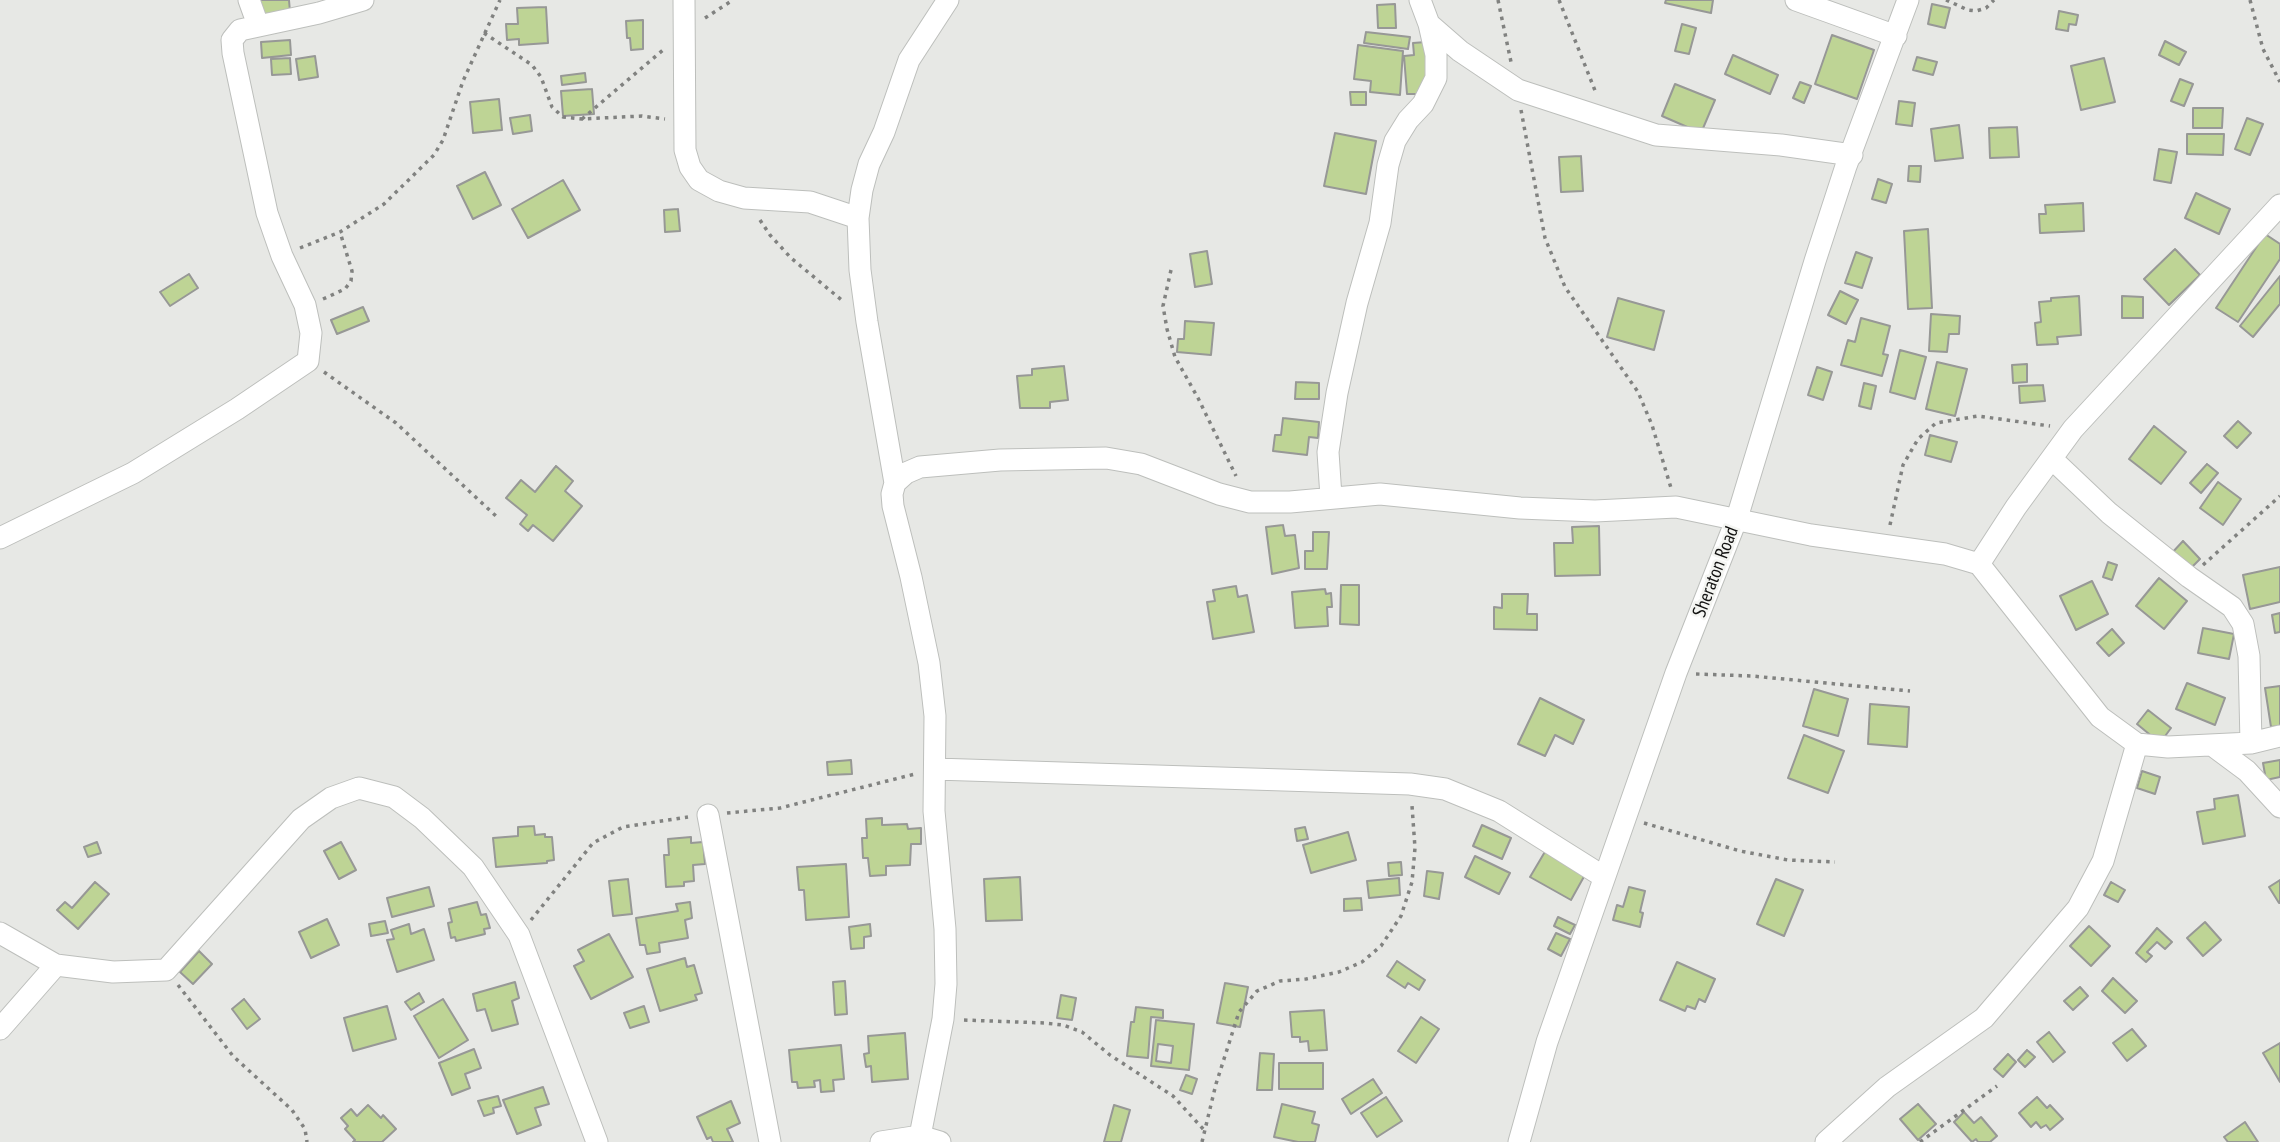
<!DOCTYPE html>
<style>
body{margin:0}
canvas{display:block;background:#e7e8e5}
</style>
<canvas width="2280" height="1142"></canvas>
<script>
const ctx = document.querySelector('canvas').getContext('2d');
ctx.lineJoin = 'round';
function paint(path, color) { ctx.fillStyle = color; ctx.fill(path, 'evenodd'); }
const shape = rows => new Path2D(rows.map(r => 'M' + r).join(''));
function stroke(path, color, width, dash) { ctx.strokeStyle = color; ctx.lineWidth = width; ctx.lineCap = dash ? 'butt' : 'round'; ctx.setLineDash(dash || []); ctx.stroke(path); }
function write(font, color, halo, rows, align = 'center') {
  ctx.font = font + ' "PT Sans Narrow",sans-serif'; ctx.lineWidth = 5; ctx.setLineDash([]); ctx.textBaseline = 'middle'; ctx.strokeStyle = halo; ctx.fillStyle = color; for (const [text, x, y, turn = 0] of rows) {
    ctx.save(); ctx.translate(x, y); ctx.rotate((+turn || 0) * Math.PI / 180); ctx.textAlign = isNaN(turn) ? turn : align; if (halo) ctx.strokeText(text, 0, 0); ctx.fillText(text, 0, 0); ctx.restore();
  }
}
const building = shape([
 [257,0,289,0,290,12,259,15,257,0],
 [1666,0,1713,0,1711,13,1665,3,1666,0],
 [1395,4,1396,28,1378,28,1377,5,1395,4],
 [1932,4,1950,8,1945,28,1928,24,1932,4],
 [546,7,548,43,519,45,519,39,507,40,506,24,518,24,517,8,546,7],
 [2059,11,2078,15,2076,25,2069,24,2068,31,2056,29,2059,11],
 [643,20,643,49,631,50,630,38,627,38,626,21,643,20],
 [1682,24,1696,28,1689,54,1675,51,1682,24],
 [1366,32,1410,37,1408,49,1364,43,1366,32],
 [1832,35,1874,50,1857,99,1815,84,1832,35],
 [290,40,291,55,262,58,261,42,290,40],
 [2165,41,2186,52,2179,65,2159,55,2165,41],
 [1426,42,1430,94,1407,94,1404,56,1414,55,1413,43,1426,42],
 [1358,45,1403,51,1400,95,1370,92,1371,81,1354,79,1358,45],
 [1733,55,1778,75,1770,94,1725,74,1733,55],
 [315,56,318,77,299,80,296,59,315,56],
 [1917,57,1937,62,1933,75,1913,70,1917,57],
 [290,58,291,74,272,75,271,59,290,58],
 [2104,58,2115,102,2081,110,2071,66,2104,58],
 [585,73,586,82,562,85,561,76,585,73],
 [2180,79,2193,84,2184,106,2171,101,2180,79],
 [1800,82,1811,86,1804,103,1793,98,1800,82],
 [1675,84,1715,100,1701,133,1662,116,1675,84],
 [592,89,594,114,563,116,561,91,592,89],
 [1350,92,1366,92,1366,105,1351,105,1350,92],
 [499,99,502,130,473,133,470,102,499,99],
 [1899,101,1915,103,1912,126,1896,124,1899,101],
 [2193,108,2223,108,2222,128,2193,128,2193,108],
 [530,115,532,131,513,134,510,118,530,115],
 [2247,118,2263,124,2250,155,2235,149,2247,118],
 [1959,125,1963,158,1935,161,1931,129,1959,125],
 [2017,127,2019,157,1990,158,1989,128,2017,127],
 [1335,133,1376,141,1366,194,1324,186,1335,133],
 [2187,134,2224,134,2223,155,2187,154,2187,134],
 [2159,149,2177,152,2171,183,2154,180,2159,149],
 [1581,156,1583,191,1561,192,1559,157,1581,156],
 [1909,166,1921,166,1920,182,1908,181,1909,166],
 [485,172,501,205,473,219,457,186,485,172],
 [1878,179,1892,184,1886,203,1872,199,1878,179],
 [563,180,580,210,528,238,512,209,563,180],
 [2196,193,2230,209,2219,234,2185,218,2196,193],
 [2083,203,2084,231,2040,233,2039,214,2046,214,2045,205,2083,203],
 [678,209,680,231,665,232,664,210,678,209],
 [1928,229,1932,308,1908,309,1904,231,1928,229],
 [2265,234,2280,244,2280,259,2238,322,2216,308,2265,234],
 [2175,249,2200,275,2169,305,2144,279,2175,249],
 [1207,251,1212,284,1195,287,1190,254,1207,251],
 [1856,252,1872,258,1862,288,1845,283,1856,252],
 [189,274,198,288,170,306,160,292,189,274],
 [2280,276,2280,304,2253,337,2240,326,2280,276],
 [1840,291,1858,300,1846,324,1828,315,1840,291],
 [2079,296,2081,335,2057,337,2058,344,2037,345,2035,323,2041,322,2039,302,2051,301,2051,298,2079,296],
 [2122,296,2143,297,2143,318,2122,318,2122,296],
 [1618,298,1664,311,1654,350,1607,337,1618,298],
 [363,307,369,321,337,334,331,320,363,307],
 [1931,314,1960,316,1959,334,1949,334,1947,352,1929,351,1931,314],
 [1861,318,1890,326,1883,354,1888,355,1882,376,1841,365,1848,340,1855,342,1861,318],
 [1185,321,1214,323,1211,355,1177,352,1178,339,1184,339,1185,321],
 [1900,350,1926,357,1915,399,1890,392,1900,350],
 [1937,362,1967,369,1955,416,1926,409,1937,362],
 [2027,364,2027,382,2013,383,2012,365,2027,364],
 [1064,366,1068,400,1050,402,1050,408,1020,408,1017,376,1032,375,1032,369,1064,366],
 [1817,367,1832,372,1823,400,1808,395,1817,367],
 [1296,382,1319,383,1319,399,1295,399,1296,382],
 [1864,383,1876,386,1871,409,1859,406,1864,383],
 [2043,385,2045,401,2020,403,2019,386,2043,385],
 [1283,418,1319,422,1318,438,1309,437,1307,455,1273,451,1275,435,1281,435,1283,418],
 [2238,421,2251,433,2237,448,2224,436,2238,421],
 [2154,426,2186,452,2161,484,2129,459,2154,426],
 [1930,435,1957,442,1951,462,1925,455,1930,435],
 [2207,464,2218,473,2201,493,2190,483,2207,464],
 [556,466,573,481,565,491,582,506,553,541,533,525,528,531,520,524,527,515,506,498,521,480,535,492,556,466],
 [2218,482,2241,499,2223,525,2200,508,2218,482],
 [1283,525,1285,536,1295,535,1299,568,1272,574,1266,527,1283,525],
 [1599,526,1600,575,1555,576,1554,543,1573,543,1572,527,1599,526],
 [1313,532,1329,532,1327,569,1305,569,1305,551,1313,551,1313,532],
 [2183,541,2200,559,2188,571,2171,554,2183,541],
 [2108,562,2117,565,2112,580,2103,577,2108,562],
 [2280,567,2280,602,2250,609,2243,575,2280,567],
 [2159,578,2187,601,2164,629,2136,606,2159,578],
 [2092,581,2108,614,2076,630,2060,596,2092,581],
 [1341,585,1359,585,1359,625,1340,624,1341,585],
 [1236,586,1238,597,1247,595,1254,632,1213,639,1207,602,1215,601,1213,590,1236,586],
 [1325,589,1326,594,1331,593,1332,607,1327,607,1328,626,1295,628,1292,592,1325,589],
 [1502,594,1528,594,1527,614,1537,614,1537,630,1494,629,1494,607,1502,608,1502,594],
 [2280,613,2280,632,2275,633,2272,615,2280,613],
 [2203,628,2234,634,2229,659,2198,653,2203,628],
 [2112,629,2124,643,2109,656,2097,643,2112,629],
 [2187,683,2225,698,2215,725,2176,709,2187,683],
 [2280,686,2280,726,2271,727,2265,688,2280,686],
 [1814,689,1848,699,1838,736,1803,726,1814,689],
 [1540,698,1584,720,1573,744,1555,735,1545,756,1518,744,1540,698],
 [1870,704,1909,707,1907,747,1868,744,1870,704],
 [2148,710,2171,728,2160,743,2137,724,2148,710],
 [1804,735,1844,751,1828,793,1788,778,1804,735],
 [851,760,852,774,828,775,827,762,851,760],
 [2280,760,2280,777,2266,780,2263,763,2280,760],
 [2142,771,2160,777,2155,794,2137,788,2142,771],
 [2238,795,2245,836,2203,844,2197,812,2215,809,2214,799,2238,795],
 [882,818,882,825,907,824,908,829,921,828,921,844,911,844,910,865,886,866,886,875,870,876,868,858,863,858,862,838,867,838,866,819,882,818],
 [1482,825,1511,838,1502,859,1473,846,1482,825],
 [534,826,535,835,545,834,545,837,552,837,554,860,547,861,547,863,496,867,493,838,518,836,518,827,534,826],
 [1305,827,1308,839,1297,841,1295,829,1305,827],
 [1348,832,1356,860,1311,873,1303,845,1348,832],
 [691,837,691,843,703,842,705,864,693,865,694,881,684,882,684,886,666,887,664,855,669,855,668,839,691,837],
 [97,842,101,853,88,857,84,847,97,842],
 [341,842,356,870,339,879,324,851,341,842],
 [1546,850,1586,873,1571,900,1530,877,1546,850],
 [1475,856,1510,873,1499,894,1465,877,1475,856],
 [1401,862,1402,875,1389,876,1388,863,1401,862],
 [846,864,849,917,806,920,804,890,799,890,797,867,846,864],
 [1427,871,1443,873,1439,899,1424,896,1427,871],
 [1020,877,1022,920,986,921,984,879,1020,877],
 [1399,878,1400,895,1369,898,1367,881,1399,878],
 [628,879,632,914,613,916,609,881,628,879],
 [1776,879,1803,890,1784,936,1757,924,1776,879],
 [2280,880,2280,903,2279,903,2269,887,2280,880],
 [95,882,109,894,78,929,57,910,65,902,72,908,95,882],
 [2111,882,2125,890,2118,902,2104,895,2111,882],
 [429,887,434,906,392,917,387,898,429,887],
 [1629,887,1645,891,1640,912,1643,913,1640,927,1613,920,1617,905,1623,907,1629,887],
 [1361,898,1362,910,1344,911,1344,899,1361,898],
 [477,902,481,915,486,914,490,928,484,929,485,934,456,941,455,937,451,938,448,923,452,922,449,909,477,902],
 [690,902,692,918,685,920,688,938,659,943,660,952,647,954,645,945,640,945,636,918,678,911,676,904,690,902],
 [1558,917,1575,925,1570,934,1554,926,1558,917],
 [327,919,339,945,311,958,299,932,327,919],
 [385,921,388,933,371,936,369,924,385,921],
 [2205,922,2221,940,2203,956,2187,938,2205,922],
 [409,924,411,934,424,929,434,960,397,972,387,940,394,939,391,930,409,924],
 [870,924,871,936,864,937,864,948,851,949,849,927,870,924],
 [2089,926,2110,946,2091,966,2070,946,2089,926],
 [2157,928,2172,942,2165,949,2157,942,2147,952,2152,956,2146,962,2136,953,2157,928],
 [1556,933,1570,939,1561,956,1548,949,1556,933],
 [609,934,633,977,591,999,574,966,584,961,578,950,609,934],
 [199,951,212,964,193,984,180,972,199,951],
 [685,958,687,967,694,965,702,993,695,995,697,1000,660,1011,647,969,685,958],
 [1397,961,1425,980,1419,990,1408,983,1405,988,1387,976,1397,961],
 [1677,962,1715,979,1705,1002,1699,999,1695,1009,1687,1006,1685,1011,1660,1000,1677,962],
 [2113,978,2137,1001,2125,1013,2102,991,2113,978],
 [845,981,847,1014,835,1015,833,982,845,981],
 [515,982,519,998,512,1001,518,1024,492,1031,485,1009,477,1011,473,994,515,982],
 [1225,983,1248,987,1240,1027,1217,1023,1225,983],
 [2080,987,2088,996,2073,1010,2064,1001,2080,987],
 [419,993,424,1002,411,1010,405,1002,419,993],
 [1061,995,1076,998,1072,1020,1057,1018,1061,995],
 [244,999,260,1019,247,1029,232,1009,244,999],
 [443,999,468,1040,439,1058,414,1016,443,999],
 [387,1006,396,1039,353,1051,344,1018,387,1006],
 [644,1006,649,1022,630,1028,624,1013,644,1006],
 [1136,1007,1163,1010,1163,1018,1151,1017,1148,1058,1127,1056,1131,1022,1134,1022,1136,1007],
 [1324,1010,1327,1050,1309,1051,1308,1041,1300,1042,1300,1037,1292,1037,1290,1012,1324,1010],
 [1421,1017,1439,1029,1416,1063,1398,1051,1421,1017],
 [1156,1020,1194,1024,1189,1070,1151,1066,1156,1020],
 [1158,1044,1173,1046,1171,1063,1156,1061,1158,1044],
 [2132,1029,2146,1046,2127,1061,2113,1043,2132,1029],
 [2049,1032,2065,1052,2053,1062,2037,1042,2049,1032],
 [905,1033,908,1079,872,1082,871,1066,866,1067,864,1054,869,1053,868,1036,905,1033],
 [2280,1043,2280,1082,2263,1053,2280,1043],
 [841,1045,844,1079,833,1080,834,1091,821,1092,820,1080,814,1081,815,1087,798,1088,797,1082,792,1082,789,1050,841,1045],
 [474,1049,481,1068,465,1074,470,1088,452,1095,439,1063,474,1049],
 [2027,1050,2035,1057,2025,1067,2018,1060,2027,1050],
 [1260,1053,1274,1054,1272,1090,1257,1090,1260,1053],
 [2008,1054,2016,1062,2003,1077,1994,1069,2008,1054],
 [1279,1063,1323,1063,1323,1089,1279,1089,1279,1063],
 [1186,1075,1197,1079,1192,1094,1180,1090,1186,1075],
 [1373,1079,1382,1093,1351,1114,1342,1099,1373,1079],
 [543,1087,549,1104,535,1108,541,1125,517,1134,503,1100,543,1087],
 [498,1096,501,1106,493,1108,494,1113,484,1116,478,1101,498,1096],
 [1386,1097,1402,1121,1377,1137,1361,1113,1386,1097],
 [2037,1097,2047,1108,2050,1105,2063,1119,2050,1130,2046,1125,2041,1128,2036,1122,2031,1127,2019,1113,2037,1097],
 [731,1101,740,1123,727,1129,733,1142,713,1142,711,1137,707,1139,697,1117,731,1101],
 [1282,1104,1315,1112,1312,1123,1319,1125,1315,1142,1298,1142,1274,1137,1282,1104],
 [1918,1104,1936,1124,1918,1140,1900,1119,1918,1104],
 [368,1105,381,1118,383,1115,396,1129,382,1142,353,1142,355,1140,345,1129,348,1126,341,1118,351,1109,357,1116,368,1105],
 [1114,1105,1130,1110,1121,1142,1104,1142,1114,1105],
 [1964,1112,1974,1123,1981,1117,1997,1136,1990,1142,1978,1142,1976,1139,1972,1142,1954,1122,1964,1112],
 [2245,1122,2258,1142,2228,1142,2224,1137,2245,1122]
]);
paint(building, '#bed495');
stroke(building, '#979896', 2);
const minor = shape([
 [249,0,258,25],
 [684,0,685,150,690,167,699,180,719,191,744,198,810,202,858,218],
 [1796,0,1896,36],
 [1429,24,1460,51,1518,90,1656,135,1781,145,1852,155],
 [2052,459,2109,513,2189,577,2232,607,2243,624,2249,656,2251,743],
 [895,483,867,322,860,270,858,218,862,190,869,164,884,132,909,60,948,0],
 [1331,497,1328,452,1337,393,1357,303,1380,223,1388,165,1395,141,1408,120,1423,104,1436,78,1436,55,1429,24,1420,0],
 [0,538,133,473,237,409,308,361,311,333,305,305,282,256,267,213,233,53,232,40,240,30,319,13,363,0],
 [1979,564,2016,507,2073,429,2280,205],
 [2212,745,2247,771,2280,807],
 [935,769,1410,784,1445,789,1499,811,1604,877],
 [708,815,770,1142],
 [0,933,56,965,113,972,166,970,301,819,331,798,359,788,394,797,422,818,473,867,519,935,597,1142],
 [0,1029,56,965],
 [920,1136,943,1019,946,984,945,929,934,811,935,716,929,663,911,577,893,506,892,494,895,483,906,473,920,467,1000,460,1106,458,1141,464,1219,494,1250,502,1290,502,1380,494,1520,508,1595,511,1676,507,1811,535,1945,554,1979,564,2100,717,2137,744,2168,747,2251,743,2280,736],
 [881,1142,920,1136,940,1142],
 [1519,1142,1547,1042,1676,673,1737,518,1815,261,1846,166,1908,0],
 [1826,1142,1887,1087,1984,1018,2078,908,2103,861,2137,744]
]);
stroke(minor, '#bdbfbc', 23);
stroke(shape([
 [1498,0,1511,62],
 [1559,0,1596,93],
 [1946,0,1968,10,1976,11,1986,8,1994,0],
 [2250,0,2263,49,2280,82],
 [705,18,733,0],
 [484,33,532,65,541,77,552,107,563,117,582,119,642,116,665,119],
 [1521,110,1545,238,1565,287,1638,392,1652,425,1671,488],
 [582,119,663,50],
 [760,220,770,235,791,258,844,302],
 [300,248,340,232,384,204,434,155,443,140,463,81,500,0],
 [1171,270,1163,306,1167,329,1175,357,1198,398,1236,476],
 [323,299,345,289,351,281,352,271,340,232],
 [324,372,396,423,497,517],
 [1890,525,1903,465,1918,439,1936,423,1978,416,2050,426],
 [2203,565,2280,496],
 [1696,674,1752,676,1910,691],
 [727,813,780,808,915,774],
 [1644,823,1740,851,1788,860,1835,862],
 [531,920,593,843,623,827,688,817],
 [178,985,233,1056,292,1110,305,1129,307,1142],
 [964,1020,1044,1023,1063,1025,1082,1032,1110,1055,1173,1096,1205,1131],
 [1202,1142,1216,1084,1239,1012,1257,991,1280,981,1306,979,1339,972,1362,962,1381,946,1401,916,1412,882,1415,848,1412,806],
 [1920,1142,1997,1086]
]), '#818280', 3.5, [3.5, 5]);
stroke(minor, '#fff', 21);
write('19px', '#121211', '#f4f5f2', [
 ["Sheraton Road",1716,572,-69]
]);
</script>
